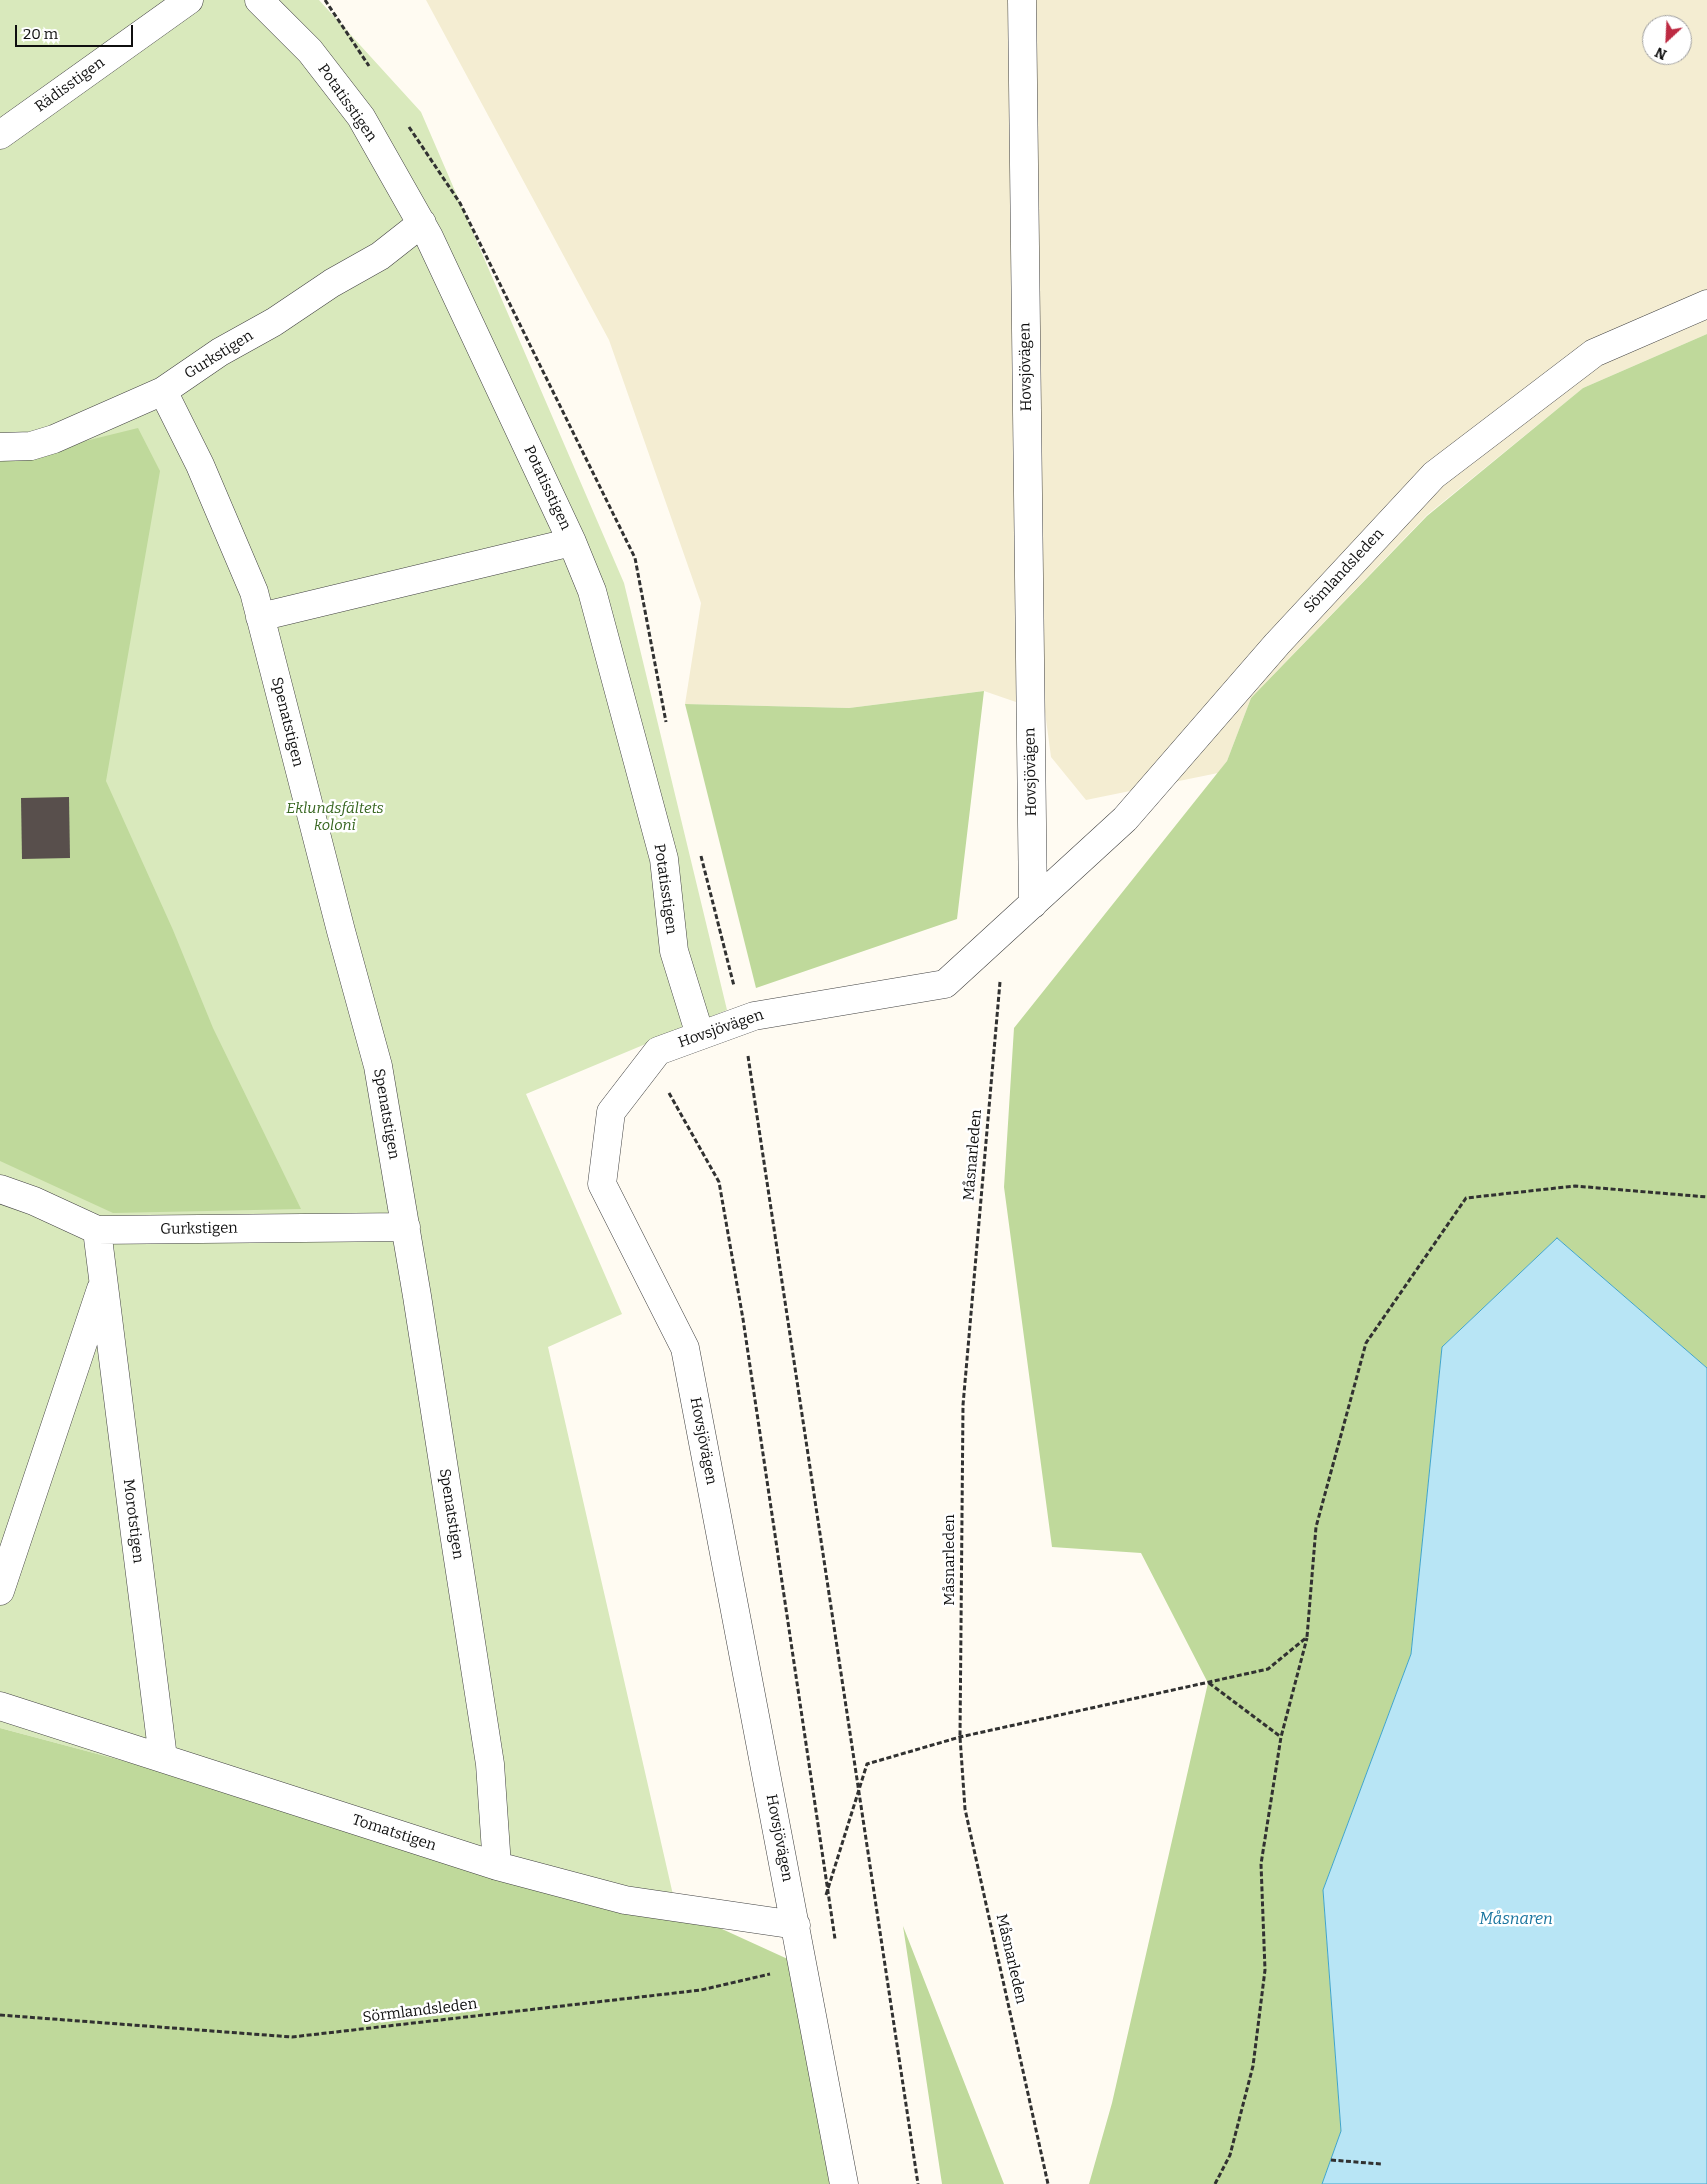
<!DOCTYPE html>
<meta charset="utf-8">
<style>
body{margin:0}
#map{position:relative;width:1707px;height:2184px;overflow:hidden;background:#fffbf2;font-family:Bitter,serif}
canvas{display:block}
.north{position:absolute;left:1642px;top:15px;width:50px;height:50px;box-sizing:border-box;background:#fff;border:1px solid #9f9f9f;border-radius:50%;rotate:205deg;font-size:14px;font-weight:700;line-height:20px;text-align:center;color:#0f0f0f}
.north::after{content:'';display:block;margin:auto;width:18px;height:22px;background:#bd2a42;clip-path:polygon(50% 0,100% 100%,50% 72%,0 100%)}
.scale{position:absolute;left:15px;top:25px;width:118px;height:22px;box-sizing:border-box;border:2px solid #0f0f0f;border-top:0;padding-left:6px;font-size:15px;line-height:18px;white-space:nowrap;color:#0f0f0f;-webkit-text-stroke:4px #fff;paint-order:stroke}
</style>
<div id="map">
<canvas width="1707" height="2184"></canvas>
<div class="north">N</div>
<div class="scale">20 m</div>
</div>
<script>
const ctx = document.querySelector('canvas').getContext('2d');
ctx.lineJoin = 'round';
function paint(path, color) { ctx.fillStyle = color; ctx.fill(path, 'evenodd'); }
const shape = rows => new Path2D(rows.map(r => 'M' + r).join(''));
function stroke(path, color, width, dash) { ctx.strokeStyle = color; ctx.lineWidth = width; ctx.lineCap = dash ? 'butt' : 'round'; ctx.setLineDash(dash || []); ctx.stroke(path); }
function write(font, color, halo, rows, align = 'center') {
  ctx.font = font + ' Bitter,serif'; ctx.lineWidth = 5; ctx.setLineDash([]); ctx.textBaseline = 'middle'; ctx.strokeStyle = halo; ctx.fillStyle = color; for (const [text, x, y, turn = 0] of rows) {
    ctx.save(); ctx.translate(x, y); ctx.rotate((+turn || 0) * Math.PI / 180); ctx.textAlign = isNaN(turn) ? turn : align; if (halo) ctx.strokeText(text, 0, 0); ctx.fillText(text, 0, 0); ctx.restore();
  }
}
paint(shape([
 [426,0,1707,0,1707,334,1583,388,1427,515,1251,698,1227,761,1218,773,1086,800,1051,757,1045,712,984,691,849,708,685,704,701,603,609,340],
 [1652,25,1682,25,1682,55,1652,55]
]), '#f4edd2');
paint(shape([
 [0,0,319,0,421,112,624,583,727,1010,526,1094,622,1314,548,1347,676,1908,0,1728]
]), '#d9e9bc');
paint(shape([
 [1707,334,1707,1368,1557,1238,1442,1347,1411,1654,1323,1890,1341,2131,1322,2184,1089,2184,1112,2103,1208,1683,1141,1553,1052,1547,1004,1187,1014,1028,1227,761,1251,698,1427,516,1583,388],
 [138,428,160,471,106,781,173,930,213,1028,301,1209,113,1213,0,1161,0,462],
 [984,691,957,919,756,988,685,704,849,708],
 [0,1728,676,1908,803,1966,844,2184,0,2184],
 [903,1926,1004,2184,942,2184]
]), '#bfd99b');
const water = shape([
 [1557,1238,1707,1368,1707,2184,1322,2184,1341,2131,1323,1890,1411,1654,1442,1347,1557,1238]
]);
paint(water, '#b8e5f5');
stroke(water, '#40a4ca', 1);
paint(shape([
 [69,797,70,858,22,859,21,798]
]), '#584f4c');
const minor = shape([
 [259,0,310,51,361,117,429,237,572,542,592,591,664,859,674,951,700,1035],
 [1022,0,1033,904],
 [0,135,189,0],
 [163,391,200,465,254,592,341,931,378,1066,417,1296,490,1764,497,1866],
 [0,447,31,446,54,439,163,391,220,352,274,322,332,283,380,256,422,223],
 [260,617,572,542],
 [0,1189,34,1201,97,1230,406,1227],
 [97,1230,163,1758],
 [0,1591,101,1289],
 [0,1706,497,1866,625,1900,796,1925],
 [844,2184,685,1348,602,1184,611,1112,658,1051,754,1016,945,984,1125,819,1277,644,1434,475,1594,353,1707,304]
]);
stroke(minor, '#424242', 29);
stroke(shape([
 [325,0,369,66],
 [409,127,460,203,635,558,666,722],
 [701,856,734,986],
 [1000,982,963,1405,960,1737,965,1809,1048,2184],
 [748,1056,918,2184],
 [669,1093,719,1182,743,1319,835,1939],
 [1209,1683,1281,1737],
 [826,1895,867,1764,960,1737,1268,1669,1307,1637,1316,1527,1366,1343,1466,1198,1575,1186,1707,1197],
 [0,2015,292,2037,701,1990,770,1974],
 [1331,2160,1381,2164],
 [1215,2184,1230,2155,1253,2066,1265,1970,1261,1864,1281,1737,1307,1638]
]), '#313131', 3, [5, 2.5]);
stroke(minor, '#fff', 28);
write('15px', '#0f0f0f', '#fff', [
 ["Rädisstigen",70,85,-36],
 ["Potatisstigen",347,103,55],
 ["Gurkstigen",219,355,-32],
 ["Hovsjövägen",1026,367,-91],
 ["Potatisstigen",547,488,65],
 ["Sömlandsleden",1344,571,-47],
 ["Spenatstigen",287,722,76],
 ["Hovsjövägen",1031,772,-91],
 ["Potatisstigen",665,889,82],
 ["Hovsjövägen",721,1029,-19],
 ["Spenatstigen",386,1114,80],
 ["Måsnarleden",973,1155,-85],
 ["Gurkstigen",199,1229,-1],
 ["Hovsjövägen",703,1441,79],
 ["Spenatstigen",451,1514,81],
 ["Morotstigen",133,1521,83],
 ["Måsnarleden",950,1560,-90],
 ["Tomatstigen",394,1833,18],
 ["Hovsjövägen",779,1838,79],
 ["Måsnarleden",1011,1959,77],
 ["Sörmlandsleden",420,2011,-7]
]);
write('italic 15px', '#376620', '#fff', [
 ["Eklundsfältets",335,809],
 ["koloni",335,826]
]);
write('italic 16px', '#1a759f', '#fff', [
 ["Måsnaren",1516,1920]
]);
</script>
